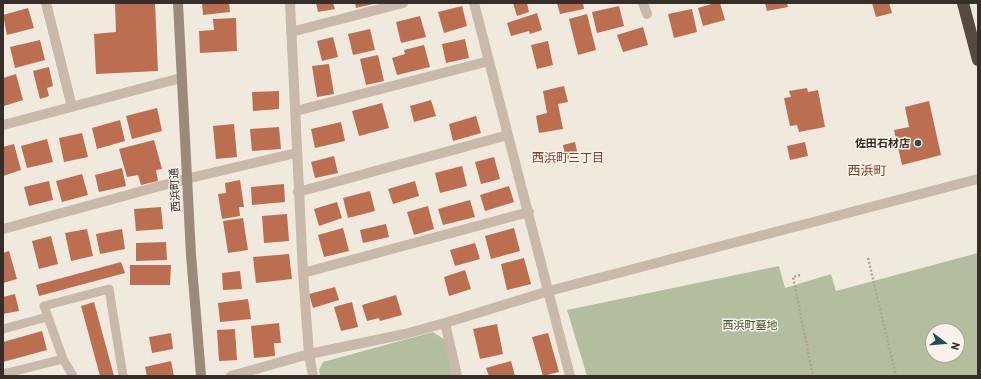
<!DOCTYPE html>
<meta charset="utf-8">
<style>
body{margin:0}
#map{position:relative;width:981px;height:379px;overflow:hidden;background:#f0e9de;font-family:Barlow,sans-serif}
canvas{display:block}
.frame{position:absolute;inset:0;border:4px solid #362e29;pointer-events:none}
.north{position:absolute;left:925px;top:323px;width:40px;height:40px;box-sizing:border-box;background:#f8f2ea;border:1px solid #aaa49d;border-radius:50%;rotate:106deg;font-size:11px;font-weight:700;line-height:16px;text-align:center;color:#362e29}
.north::after{content:'';display:block;margin:auto;width:14px;height:18px;background:#224f54;clip-path:polygon(50% 0,100% 100%,50% 72%,0 100%)}
</style>
<div id="map">
<canvas width="981" height="379"></canvas>
<div class="frame"></div>
<div class="north">N</div>
</div>
<script>
const ctx = document.querySelector('canvas').getContext('2d');
ctx.lineJoin = 'round';
function paint(path, color) { ctx.fillStyle = color; ctx.fill(path, 'evenodd'); }
const shape = rows => new Path2D(rows.map(r => 'M' + r).join(''));
function stroke(path, color, width, dash) { ctx.strokeStyle = color; ctx.lineWidth = width; ctx.lineCap = dash ? 'butt' : 'round'; ctx.setLineDash(dash || []); ctx.stroke(path); }
function write(font, color, halo, rows, align = 'center') {
  ctx.font = font + ' Barlow,"Noto Sans JP",sans-serif'; ctx.lineWidth = 3; ctx.setLineDash([]); ctx.textBaseline = 'middle'; ctx.strokeStyle = halo; ctx.fillStyle = color; for (const [text, x, y, turn = 0] of rows) {
    ctx.save(); ctx.translate(x, y); ctx.rotate((+turn || 0) * Math.PI / 180); ctx.textAlign = isNaN(turn) ? turn : align; if (halo) ctx.strokeText(text, 0, 0); ctx.fillText(text, 0, 0); ctx.restore();
  }
}
paint(shape([
 [978,253,978,376,587,376,567,310,779,266,785,288,831,274,836,291],
 [933,331,957,331,957,355,933,355],
 [433,332,445,340,454,376,320,376,319,370,323,362]
]), '#b3be9f');
paint(shape([
 [115,3,155,3,158,71,96,74,94,34,116,32],
 [202,3,229,3,230,12,203,15],
 [316,3,333,3,335,9,318,12],
 [355,3,373,3,373,4,356,8],
 [513,3,527,3,529,12,517,16],
 [557,3,583,3,584,9,560,14],
 [715,3,720,3,725,20,703,26,698,8],
 [765,3,787,3,788,7,767,11],
 [872,3,889,3,892,13,876,17],
 [462,6,467,26,444,33,438,12],
 [619,6,624,26,597,33,592,12],
 [28,8,34,28,7,35,3,15],
 [692,9,697,32,674,38,668,14],
 [537,13,542,30,530,34,529,31,511,36,507,23],
 [587,14,596,50,578,55,569,19],
 [420,16,426,37,401,43,396,22],
 [236,18,237,51,200,53,199,31,214,30,213,19],
 [643,27,648,45,623,52,617,35],
 [370,29,375,50,353,55,348,34],
 [333,37,338,57,322,61,317,41],
 [465,39,469,58,446,63,442,44],
 [40,40,45,60,15,68,10,47],
 [548,41,553,65,537,69,531,45],
 [424,45,430,67,397,75,392,58,405,54,404,50],
 [378,55,384,81,366,85,360,59],
 [329,64,334,94,317,97,312,66],
 [49,67,53,86,47,88,49,96,40,99,33,71],
 [16,74,23,100,4,106,3,78],
 [564,86,568,102,558,104,563,129,539,133,536,116,547,113,543,91],
 [807,88,808,92,818,90,825,127,799,132,797,125,790,126,784,98,791,97,789,91],
 [279,91,279,109,253,111,252,92],
 [431,100,436,116,414,122,410,106],
 [929,101,941,155,902,165,894,130,909,127,905,107],
 [382,103,389,128,359,136,352,111],
 [157,108,162,131,132,139,126,116],
 [476,116,481,133,453,141,449,124],
 [120,120,125,141,97,149,92,128],
 [341,122,345,141,315,148,311,129],
 [234,124,237,157,216,159,213,126],
 [279,127,281,149,252,151,250,129],
 [82,133,88,157,64,162,59,138],
 [47,139,53,162,27,168,21,146],
 [154,140,162,169,156,170,158,181,141,185,138,175,127,177,119,149],
 [575,142,578,156,566,159,563,145],
 [805,142,808,156,790,160,787,146],
 [14,144,21,170,3,176,3,147],
 [334,156,338,173,315,178,311,162],
 [494,157,500,179,481,184,475,162],
 [462,166,467,186,440,193,435,173],
 [122,168,126,186,99,192,95,175],
 [82,174,88,195,62,202,56,181],
 [240,180,244,207,239,207,240,216,222,219,218,194,226,193,225,183],
 [49,181,53,200,29,206,24,187],
 [415,181,419,196,393,204,388,189],
 [284,184,285,202,252,205,251,187],
 [509,186,514,202,485,211,480,195],
 [370,191,375,211,348,218,343,198],
 [470,200,475,217,443,225,438,209],
 [337,202,342,218,319,226,314,209],
 [428,206,434,229,414,235,407,212],
 [161,207,163,229,136,231,134,209],
 [287,214,289,241,264,243,262,216],
 [243,218,248,250,228,253,223,221],
 [386,224,389,237,363,243,360,230],
 [343,228,349,251,324,257,318,235],
 [514,228,520,251,491,259,485,236],
 [87,229,93,256,71,261,65,233],
 [122,229,125,249,100,254,96,234],
 [51,236,58,264,39,269,32,241],
 [166,242,167,260,136,261,136,243],
 [475,243,480,259,455,266,450,250],
 [9,251,17,279,3,283,3,253],
 [289,254,292,279,256,283,253,257],
 [524,258,531,284,507,290,501,264],
 [121,262,125,273,39,296,36,285],
 [130,265,171,265,170,285,130,285],
 [465,270,471,289,449,296,444,277],
 [240,271,242,289,223,290,222,273],
 [335,287,339,300,313,308,309,294],
 [15,294,19,311,3,314,3,297],
 [396,295,402,315,380,321,379,318,367,321,362,305],
 [248,299,251,319,220,322,218,303],
 [94,302,114,376,100,376,81,306],
 [352,302,358,327,341,331,334,307],
 [279,323,281,343,274,343,275,356,254,358,251,326],
 [497,324,503,354,480,359,473,329],
 [235,329,237,360,219,361,217,330],
 [42,331,47,350,3,362,3,342],
 [171,333,173,349,152,353,149,337],
 [548,333,559,372,543,376,532,337],
 [171,361,174,376,147,376,145,367],
 [511,361,515,376,489,376,486,368]
]), '#bc6f50');
stroke(shape([
 [868,258,896,376],
 [800,275,793,277,813,376]
]), '#b3a395', 2.5, [2, 2]);
stroke(shape([
 [3,329,47,317],
 [3,374,63,359],
 [73,376,63,359,44,306,109,289,123,376]
]), '#c8b9ab', 9);
stroke(shape([
 [46,3,72,107],
 [290,3,303,273,309,354,313,376],
 [474,3,570,376],
 [643,3,647,14],
 [291,32,403,3],
 [296,111,489,61],
 [3,125,181,78],
 [298,192,508,135],
 [3,229,186,179,296,153],
 [303,273,529,212],
 [445,323,457,376],
 [231,376,309,354,405,334,445,323,549,291,978,179]
]), '#c8b9ab', 10);
stroke(shape([
 [178,3,191,255,201,376]
]), '#9b897c', 10);
stroke(shape([
 [963,3,978,60]
]), '#564941', 12);
for (const [x, y, r, color] of [
 [918,143,4,"#224f54"]
]) { const dot = new Path2D(); dot.arc(x, y, r, 0, 2 * Math.PI); ctx.fillStyle = color; ctx.fill(dot); stroke(dot, '#f8f2ea', 1.5); }
write('bold 11px', '#362e29', '#f8f2ea', [
 ["佐田石材店",910,143]
], 'right');
write('11px', '#362e29', '#f8f2ea', [
 ["西浜町通",175,190,-93]
]);
write('11px', '#44522f', '#f8f2ea', [
 ["西浜町墓地",750,325]
]);
write('12px', '#7e4129', '#f8f2ea', [
 ["西浜町三丁目",568,158]
]);
write('13px', '#7e4129', '#f8f2ea', [
 ["西浜町",867,171]
]);
</script>
